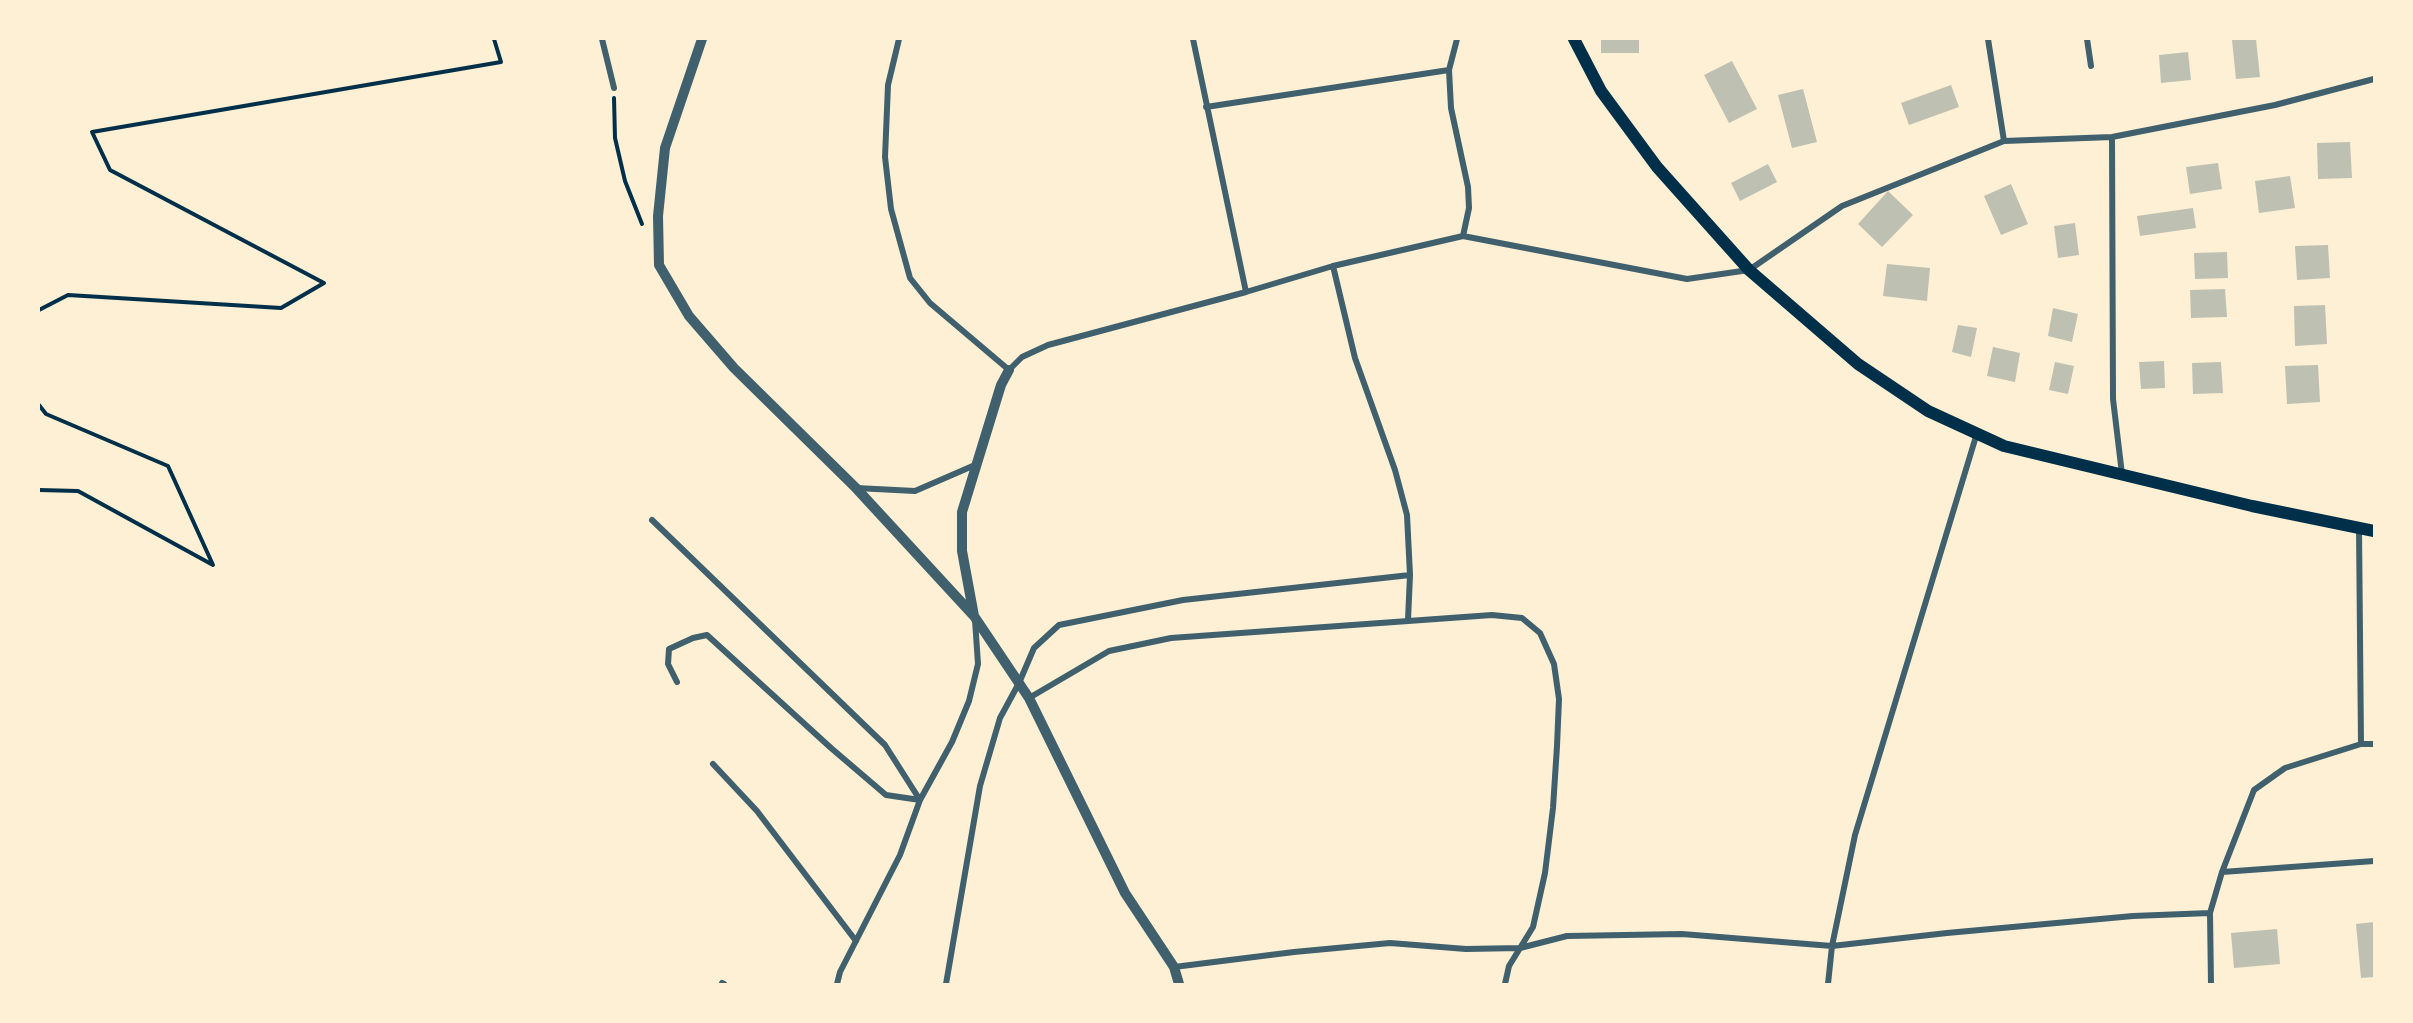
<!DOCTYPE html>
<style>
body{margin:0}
#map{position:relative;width:2413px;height:1023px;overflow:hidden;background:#fdf0d5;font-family:Cabin,sans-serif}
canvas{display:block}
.frame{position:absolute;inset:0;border:40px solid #fdf0d5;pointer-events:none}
</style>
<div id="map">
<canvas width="2413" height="1023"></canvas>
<div class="frame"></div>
</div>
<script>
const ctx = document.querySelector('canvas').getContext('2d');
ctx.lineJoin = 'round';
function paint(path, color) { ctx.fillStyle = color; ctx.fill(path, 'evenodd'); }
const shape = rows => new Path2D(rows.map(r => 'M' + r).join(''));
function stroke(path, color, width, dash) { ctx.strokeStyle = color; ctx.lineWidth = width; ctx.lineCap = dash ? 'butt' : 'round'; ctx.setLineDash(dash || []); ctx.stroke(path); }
paint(shape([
 [1601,39,1639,39,1639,53,1601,53],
 [2256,39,2260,77,2236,79,2232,40],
 [2188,52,2191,80,2161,83,2159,55],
 [1732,61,1757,109,1729,123,1704,75],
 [1951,85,1959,107,1909,125,1901,103],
 [1803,89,1817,142,1792,148,1778,95],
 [2350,142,2352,178,2318,179,2317,143],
 [2218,163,2222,189,2190,194,2186,167],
 [1768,164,1777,182,1740,201,1731,183],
 [2290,176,2295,208,2259,213,2255,181],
 [2011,184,2028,224,2001,235,1984,196],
 [1888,191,1913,215,1882,247,1858,224],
 [2193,208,2196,228,2140,236,2137,216],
 [2075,223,2079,255,2058,258,2054,226],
 [2328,245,2330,278,2297,280,2295,246],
 [2227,252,2228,278,2195,279,2194,253],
 [1887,264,1930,268,1927,301,1883,296],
 [2225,289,2227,317,2191,318,2190,290],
 [2325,305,2327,344,2295,346,2294,306],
 [2053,308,2078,314,2072,342,2048,336],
 [1958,325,1977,328,1971,357,1952,352],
 [1993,347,2020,353,2015,382,1987,376],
 [2164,361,2165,388,2141,389,2139,362],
 [2055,362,2074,366,2068,394,2049,390],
 [2221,362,2223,393,2193,394,2192,363],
 [2318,365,2320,402,2287,404,2285,366],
 [2374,922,2374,977,2361,978,2356,924],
 [2277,929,2280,964,2234,968,2231,933]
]), '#bec0b2');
stroke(shape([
 [614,98,615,138,625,181,642,224],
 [39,310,68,295,281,308,324,283,110,170,92,132,501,62,494,39],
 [39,405,46,414,168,466,213,565,78,491,39,490]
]), '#003049', 4);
stroke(shape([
 [602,39,614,88],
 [899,39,888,85,885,157,891,209,910,278,930,303,1009,370,1022,357,1048,345,1246,292,1333,266,1463,236,1687,279,1749,270,1842,206,2004,141,2112,137,2275,105,2374,79],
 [1193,39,1246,292],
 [1457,39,1449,70,1451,108,1468,187,1469,208,1463,236],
 [1988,39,2004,141],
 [2087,39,2091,66],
 [1206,107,1449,70],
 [2112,137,2113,399,2122,474],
 [1333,266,1355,358,1395,470,1407,515,1410,575,1408,620],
 [856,488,915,491,975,465],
 [652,520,885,745,920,800],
 [677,682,668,664,669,649,693,638,707,635,831,748,886,795,920,800],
 [1029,698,1109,651,1171,638,1492,615,1522,618,1540,633,1554,664,1559,699,1557,746,1553,808,1545,873,1533,927,1509,966,1505,984],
 [2361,744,2374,744],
 [713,764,757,811,856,941],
 [2222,872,2374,861],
 [1174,967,1294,952,1390,943,1466,949,1520,948,1567,936,1682,934,1832,946,1947,933,2133,916,2210,913],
 [722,983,724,984],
 [837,984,840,972,900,855,920,800,952,742,969,701,978,664,975,620],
 [946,984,980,786,1000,718,1019,683,1034,648,1059,625,1183,600,1410,575],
 [1828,984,1832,946,1855,835,1977,433],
 [2211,984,2210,913,2222,872,2254,790,2285,768,2361,744,2359,528]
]), '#3f606c', 6);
stroke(shape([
 [702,39,665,148,658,216,659,265,689,316,734,368,856,488,974,616],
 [1009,370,1001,385,962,512,962,551,974,616,1029,698,1125,893,1174,967,1179,984]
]), '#3f606c', 10);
stroke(shape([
 [1574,39,1601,91,1657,167,1749,270,1858,364,1928,411,2004,446,2252,506,2374,531]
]), '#003049', 12);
</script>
